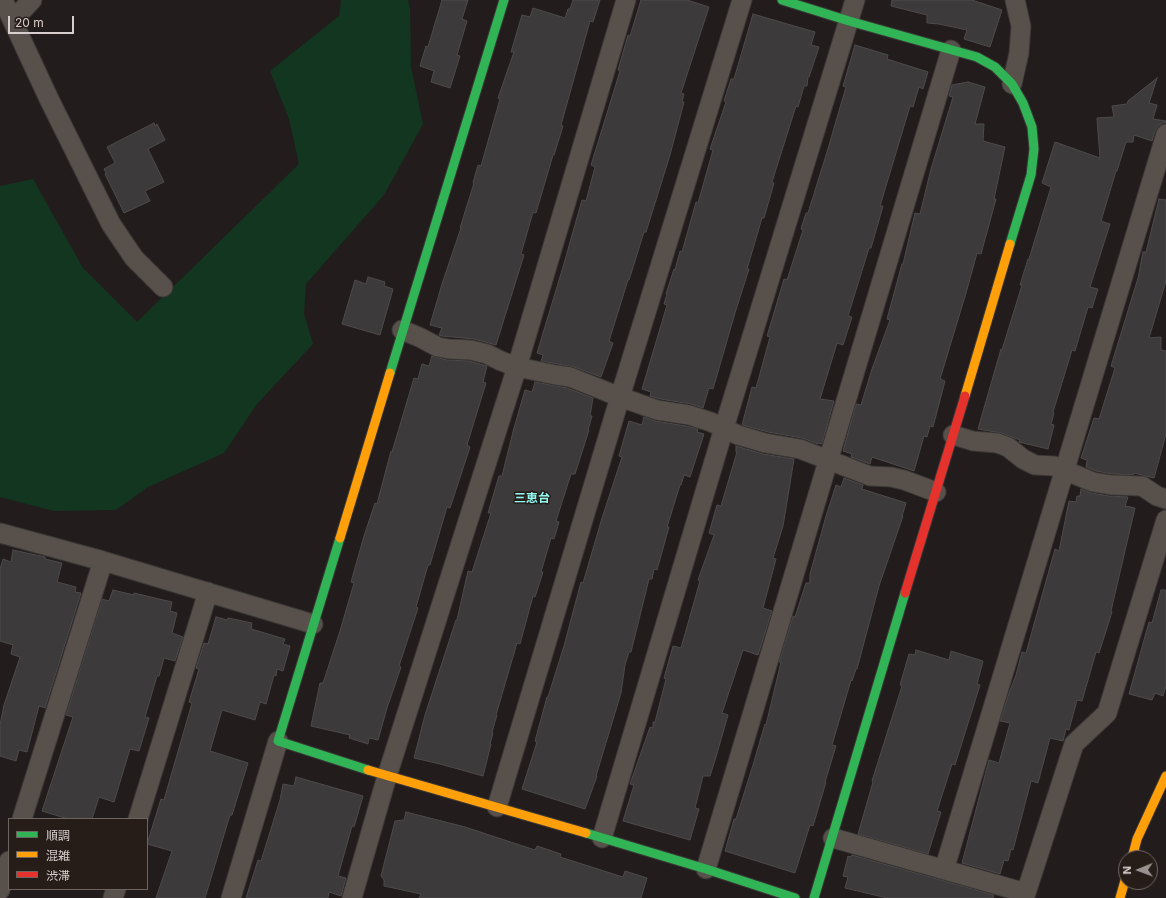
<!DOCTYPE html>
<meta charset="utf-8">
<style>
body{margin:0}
#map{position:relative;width:1166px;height:898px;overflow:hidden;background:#221d1c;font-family:Inter,"Noto Sans JP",sans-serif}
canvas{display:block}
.legend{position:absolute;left:8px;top:818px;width:140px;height:72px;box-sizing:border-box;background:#261c18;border:1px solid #6d6460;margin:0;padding:5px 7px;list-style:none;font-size:12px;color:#d7cfcd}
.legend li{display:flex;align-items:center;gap:8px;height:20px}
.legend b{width:20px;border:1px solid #6d6460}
.north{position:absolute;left:1118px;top:850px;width:40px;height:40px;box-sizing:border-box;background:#261c18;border:1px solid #6d6460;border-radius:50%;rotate:269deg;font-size:11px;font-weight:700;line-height:16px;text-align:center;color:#d7cfcd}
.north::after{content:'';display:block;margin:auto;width:14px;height:18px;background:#98918f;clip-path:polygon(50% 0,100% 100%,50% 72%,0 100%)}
.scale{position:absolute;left:8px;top:16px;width:66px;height:18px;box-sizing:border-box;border:2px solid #d7cfcd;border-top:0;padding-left:5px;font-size:12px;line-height:14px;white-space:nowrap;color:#d7cfcd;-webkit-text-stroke:3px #261c18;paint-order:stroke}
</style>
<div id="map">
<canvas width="1166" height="898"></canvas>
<ul class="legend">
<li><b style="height:5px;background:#30b455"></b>順調</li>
<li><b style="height:5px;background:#ff9f0a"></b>混雑</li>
<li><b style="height:5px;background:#e5322d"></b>渋滞</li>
</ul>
<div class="north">N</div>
<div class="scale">20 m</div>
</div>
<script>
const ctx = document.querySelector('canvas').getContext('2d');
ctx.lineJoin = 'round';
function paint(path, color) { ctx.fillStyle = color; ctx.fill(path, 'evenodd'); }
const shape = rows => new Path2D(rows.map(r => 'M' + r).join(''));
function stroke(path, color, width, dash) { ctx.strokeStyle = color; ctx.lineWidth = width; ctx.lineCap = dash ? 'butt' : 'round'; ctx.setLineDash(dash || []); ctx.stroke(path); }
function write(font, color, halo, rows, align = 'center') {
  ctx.font = font + ' Inter,"Noto Sans JP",sans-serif'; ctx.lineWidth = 3; ctx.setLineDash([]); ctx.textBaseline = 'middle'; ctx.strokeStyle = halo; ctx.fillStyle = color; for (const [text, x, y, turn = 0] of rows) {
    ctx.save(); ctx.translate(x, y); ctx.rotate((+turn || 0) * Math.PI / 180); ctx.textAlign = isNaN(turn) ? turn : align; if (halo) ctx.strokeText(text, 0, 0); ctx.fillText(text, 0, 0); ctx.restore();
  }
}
paint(shape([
 [341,0,408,0,410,9,411,67,423,124,384,195,306,284,304,314,313,344,257,404,224,453,148,487,116,510,54,511,0,497,0,186,33,179,83,268,137,322,299,164,289,119,270,71,339,16]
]), '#12361f');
const building = shape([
 [442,0,468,0,462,19,467,21,457,55,460,56,450,88,431,82,434,71,420,66,426,46,428,47,442,0],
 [573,0,600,0,593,22,590,21,561,125,563,126,554,155,553,155,536,213,533,212,521,254,524,255,496,345,474,339,442,336,439,335,442,328,430,325,442,284,461,228,460,228,474,183,473,183,478,165,481,166,500,99,498,98,514,52,511,52,522,15,530,17,533,8,565,18,568,9,570,9,573,0],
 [641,0,687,0,709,7,681,93,684,94,682,102,684,102,670,155,646,232,644,232,629,280,628,280,609,341,613,343,601,377,574,367,541,361,543,355,537,353,563,267,582,200,586,201,595,167,591,165,620,71,618,70,628,35,630,36,641,0],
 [892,0,972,0,1002,10,990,47,964,39,967,30,939,24,927,23,927,15,891,6,892,0],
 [753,14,815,32,811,45,819,47,809,77,808,77,807,86,804,86,798,107,796,106,772,182,774,183,764,218,762,218,747,269,749,269,735,313,713,389,709,388,703,408,691,404,660,399,650,396,651,392,642,389,667,305,664,304,667,294,666,294,674,269,675,270,680,251,682,252,696,202,698,203,713,150,710,149,726,102,724,101,731,79,734,79,753,14],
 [855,45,888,55,887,59,928,72,923,89,919,87,913,107,910,106,880,206,883,206,871,248,869,248,848,316,852,317,843,345,837,343,820,399,834,401,822,444,818,443,818,444,802,438,768,432,742,425,752,387,756,388,770,337,767,336,784,279,787,280,803,230,801,229,806,213,808,213,827,152,846,87,843,86,855,45],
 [1157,78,1149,103,1157,105,1153,119,1166,121,1166,123,1163,123,1158,126,1155,131,1152,141,1134,135,1133,142,1126,142,1117,171,1116,171,1101,221,1110,224,1090,287,1098,289,1092,308,1088,307,1075,351,1072,350,1053,412,1054,413,1051,424,1054,425,1048,449,1019,442,1020,440,1001,433,978,429,1001,349,1002,350,1022,285,1020,285,1028,259,1029,259,1051,187,1042,183,1055,142,1100,158,1097,118,1114,117,1112,106,1127,104,1128,101,1157,78],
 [968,82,985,87,975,124,984,124,983,141,1005,147,994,199,996,199,981,254,977,253,966,293,940,379,945,381,933,427,930,426,927,437,924,436,914,471,872,457,870,464,851,457,852,454,843,451,856,404,861,405,872,369,890,320,887,319,902,264,903,264,915,213,920,214,931,169,953,97,949,96,952,85,968,82],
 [154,123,155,126,157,124,165,140,148,149,164,182,145,191,150,201,124,213,105,174,106,173,104,169,115,163,107,147,154,123],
 [1159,199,1166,200,1166,281,1149,338,1161,337,1161,350,1166,351,1166,434,1154,478,1134,473,1133,475,1112,474,1096,471,1086,467,1087,460,1081,458,1094,418,1099,419,1115,368,1111,366,1138,278,1143,252,1146,252,1159,199],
 [368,277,385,282,384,286,393,289,380,335,342,324,355,280,366,284,368,277],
 [432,356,447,360,469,361,487,366,483,382,486,383,467,445,470,447,450,508,447,507,430,565,428,565,416,607,418,608,399,666,401,667,387,708,378,740,369,738,368,744,349,738,350,735,311,726,320,683,323,683,340,631,354,583,351,582,364,536,375,503,377,504,391,451,392,452,414,378,418,379,422,364,429,366,432,356],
 [535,382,567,388,593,398,590,416,592,416,588,430,589,430,575,474,571,474,556,521,559,522,554,539,551,538,541,572,543,572,535,597,533,596,520,644,517,643,496,715,497,715,492,732,493,733,490,744,491,744,483,776,440,764,414,758,425,715,456,620,457,620,468,571,472,572,491,513,488,513,499,476,502,476,514,428,525,390,532,392,535,382],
 [644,417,655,421,686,426,698,429,697,432,704,434,690,477,684,475,681,485,680,485,667,527,669,527,657,570,654,569,652,579,649,579,631,652,629,652,625,665,621,693,596,776,597,776,585,809,522,789,537,742,535,741,547,697,548,697,564,646,581,582,583,583,602,518,622,457,619,456,629,421,642,425,644,417],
 [736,446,763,454,794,459,783,526,773,558,776,559,763,608,772,611,758,655,743,650,722,713,728,715,716,757,710,776,703,776,695,808,699,809,690,840,623,821,634,785,630,784,650,727,653,728,653,722,655,722,666,679,664,678,673,646,681,648,700,581,698,580,714,535,709,533,717,505,721,506,737,452,736,452,736,446],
 [844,478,863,485,862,489,906,503,902,516,903,516,879,586,857,669,856,669,852,681,851,680,832,745,836,746,825,782,826,782,813,826,810,825,795,873,725,851,734,819,736,819,753,765,765,724,766,725,781,662,779,662,793,616,795,617,806,583,810,583,810,574,826,516,836,485,841,487,844,478],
 [1081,489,1091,493,1109,496,1128,497,1125,506,1135,508,1111,611,1112,612,1099,653,1096,652,1082,701,1077,700,1069,730,1066,729,1063,741,1050,738,1038,783,1031,781,1013,850,1011,849,1008,861,1004,860,1000,874,962,863,989,760,999,763,1010,723,1000,721,1009,693,1016,675,1022,652,1026,653,1055,549,1059,551,1069,501,1076,502,1077,496,1080,496,1081,489],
 [13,550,45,557,45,559,62,563,57,582,76,587,75,592,81,593,45,708,39,706,27,752,19,750,16,761,0,756,0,725,4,705,20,657,11,654,13,645,0,641,0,569,3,559,11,562,13,550],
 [113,590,134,595,134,593,172,602,170,611,177,613,172,633,183,637,175,661,164,658,159,676,157,676,145,717,149,718,139,751,130,749,114,802,99,797,92,819,68,819,42,811,73,717,66,715,102,599,109,601,113,590],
 [1161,590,1166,590,1166,686,1163,696,1155,693,1152,700,1129,694,1149,622,1152,623,1161,590],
 [216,617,227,620,228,618,252,623,251,629,285,639,283,644,290,646,283,671,277,669,276,676,274,675,266,704,260,702,255,720,222,710,210,751,248,763,232,815,230,815,205,898,156,898,172,851,147,844,161,799,164,800,192,703,189,702,199,669,196,668,204,643,208,644,216,617],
 [916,650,949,660,951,651,983,661,977,684,980,685,955,765,952,764,937,811,941,812,928,854,858,834,873,782,872,781,902,686,900,685,909,654,915,655,916,650],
 [296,777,363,796,354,827,352,826,338,876,346,878,341,896,329,892,328,898,246,898,258,860,261,861,280,800,283,784,294,786,296,777],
 [406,812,465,827,535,850,537,846,561,854,560,857,623,877,625,871,647,878,641,898,419,898,421,894,384,886,384,880,381,876,395,821,404,820,406,812],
 [852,855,994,895,993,898,887,898,845,888,848,877,843,876,848,856,851,857,852,855]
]);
paint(building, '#3d3a3c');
stroke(building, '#4e4a4c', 1);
const street = shape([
 [3,0,49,99,111,224,134,258,163,287],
 [13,20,32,0],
 [1012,84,1019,53,1021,26,1015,0],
 [402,330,419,337,438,347,449,349,471,350,487,354,501,361,517,367,556,375,570,377,620,397,657,410,689,415,711,422,738,435,765,443,800,449,870,476,891,477,904,480,936,492],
 [953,435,973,441,997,443,1008,447,1023,459,1035,465,1054,466,1093,482,1111,485,1142,486,1157,496,1166,499],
 [0,533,103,561,313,624],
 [497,807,620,397,742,0],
 [22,819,103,561],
 [138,819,208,592],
 [602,838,724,428,855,0],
 [833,838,1026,893,1074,744,1107,713,1166,520],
 [706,869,951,50],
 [944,870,1166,134],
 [0,890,9,861],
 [113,898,116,889],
 [231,898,278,741],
 [352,898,387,776,517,367,626,0]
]);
const fast = shape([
 [782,0,849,21,977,57,995,67,1012,84,1023,103,1032,127,1034,149,1031,175,1010,244],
 [390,373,504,0],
 [340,538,278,741,368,770],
 [586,833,706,869,795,898],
 [814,898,905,593]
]);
const slow = shape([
 [965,396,1010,244],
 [340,538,390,373],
 [368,770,586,833],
 [1132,858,1137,839,1166,776],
 [1120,898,1126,877]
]);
const jam = shape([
 [905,593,965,396]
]);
stroke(street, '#3a3736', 21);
stroke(fast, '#3a3736', 11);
stroke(slow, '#3a3736', 11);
stroke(jam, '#3a3736', 11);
stroke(street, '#58514b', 19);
stroke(fast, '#30b455', 9);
stroke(slow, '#ff9f0a', 9);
stroke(jam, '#e5322d', 9);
write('bold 12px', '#90faf0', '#261c18', [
 ["三恵台",532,498]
]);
</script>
